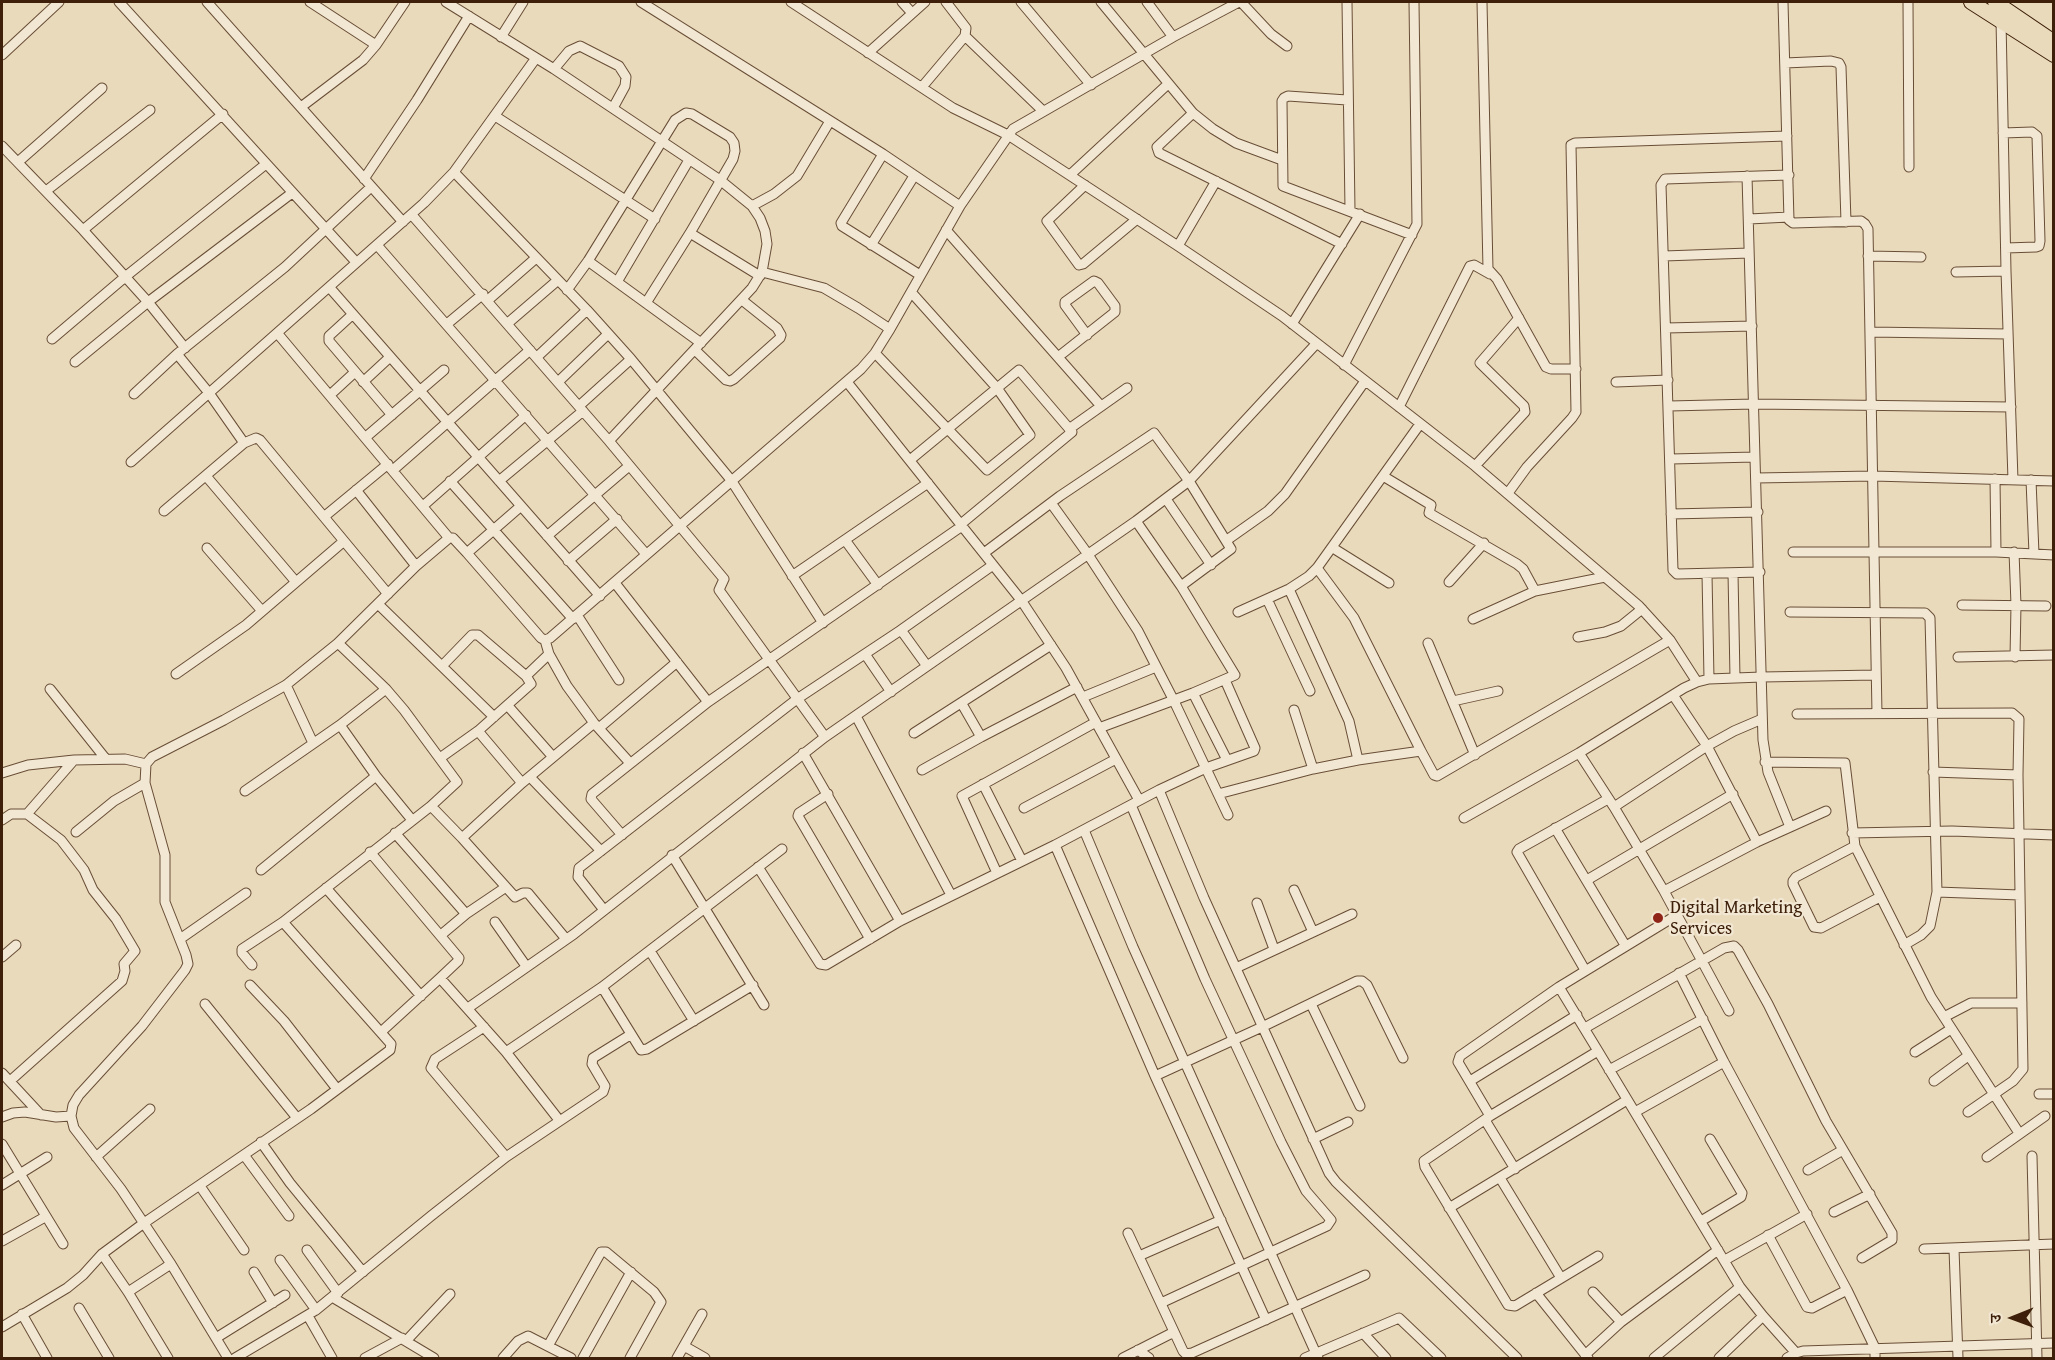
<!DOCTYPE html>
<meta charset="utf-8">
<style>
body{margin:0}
#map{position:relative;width:2055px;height:1360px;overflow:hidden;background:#eadabc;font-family:"Gentium Book Plus","Noto Serif Devanagari",serif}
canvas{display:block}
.frame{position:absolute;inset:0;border:3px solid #3e200a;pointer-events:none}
.north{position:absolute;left:1983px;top:1288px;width:60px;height:60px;-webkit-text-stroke:4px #f1e7d3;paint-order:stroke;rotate:269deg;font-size:16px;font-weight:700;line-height:24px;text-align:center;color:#3e200a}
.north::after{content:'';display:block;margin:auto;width:21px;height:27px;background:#3e200a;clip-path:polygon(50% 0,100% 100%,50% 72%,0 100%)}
</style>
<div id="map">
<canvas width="2055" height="1360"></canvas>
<div class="frame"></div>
<div class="north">उ</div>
</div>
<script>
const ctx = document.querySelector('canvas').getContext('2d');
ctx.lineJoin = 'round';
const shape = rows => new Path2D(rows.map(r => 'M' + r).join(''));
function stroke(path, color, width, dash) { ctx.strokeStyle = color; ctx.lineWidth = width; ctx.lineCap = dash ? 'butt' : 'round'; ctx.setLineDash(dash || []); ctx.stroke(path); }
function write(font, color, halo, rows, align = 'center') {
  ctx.font = font + ' "Gentium Book Plus",serif'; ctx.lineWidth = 4.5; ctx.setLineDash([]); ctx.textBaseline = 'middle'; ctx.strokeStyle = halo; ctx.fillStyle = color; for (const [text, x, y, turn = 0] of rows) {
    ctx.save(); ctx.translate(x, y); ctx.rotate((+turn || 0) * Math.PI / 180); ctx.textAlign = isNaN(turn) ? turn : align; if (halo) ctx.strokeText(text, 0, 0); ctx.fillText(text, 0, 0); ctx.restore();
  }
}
const minor = shape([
 [119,2,356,262],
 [207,2,403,222],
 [310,2,376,45],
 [446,2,554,69,720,180,752,206,760,218,765,231,767,244,762,272,752,288,609,441,724,579,719,590,825,737],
 [641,2,883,154,960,206],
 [791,2,953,108,1008,135,1178,246,1282,316,1475,466,1639,606,1670,640,1697,682,1709,679,1762,677,1876,675],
 [902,2,912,13],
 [946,2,966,28,965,36],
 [1021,2,1091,85],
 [1101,2,1193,113,1213,129,1236,143,1282,160],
 [1147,2,1173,37],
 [1241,2,1271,34,1287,46],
 [1347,2,1350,210],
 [1482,2,1488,269,1497,279,1546,367,1551,369,1576,369],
 [1783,2,1789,220,1793,223,1861,221,1865,224,1868,229,1877,713],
 [1908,2,1909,167],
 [2001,20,2006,271,2013,480],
 [501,37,523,2],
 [868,53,925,2],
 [2,55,59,2],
 [1785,63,1831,61,1839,63,1841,67,1846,222],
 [554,69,569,51,580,46,619,66,626,77,625,86,613,108],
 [922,87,965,36,1043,111],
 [1347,100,1288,96,1284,98,1282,101,1283,186,1412,235],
 [301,107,363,60,376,45,405,2],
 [1193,113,1157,147,1159,153,1342,244],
 [495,116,655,219],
 [2003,133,2032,132,2037,136,2040,241,2039,246,2036,247,2006,248],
 [2,146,83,230,148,302,185,348],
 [883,154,841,223,842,226,920,275],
 [18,162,102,88],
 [454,172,587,310,631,359,731,480,823,623],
 [1070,175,1168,84],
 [1747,176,1763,740,1768,772,1790,827],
 [364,179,417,100,469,16],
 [1085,185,1047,221,1079,265,1083,264,1137,219],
 [46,191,150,110],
 [752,206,774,194,797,176,830,121],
 [412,215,609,441],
 [1749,219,1789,217],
 [83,230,223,114],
 [946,230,1101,406],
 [690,233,760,276],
 [377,245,646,554],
 [871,245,914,176],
 [1178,246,1216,181],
 [1664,256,1749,253],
 [1868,256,1921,257],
 [588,261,701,343],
 [762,272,824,288,858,308,890,329],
 [1956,272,2006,271],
 [617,282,689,160],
 [330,288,600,596],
 [567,290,588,261,675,120,686,113,692,114,730,137,734,143,735,151,733,159,690,233,646,303],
 [488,300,536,258],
 [353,314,329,336,329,341,392,415],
 [508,323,558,280],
 [447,324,483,294],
 [1292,324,1360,214],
 [1666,328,1752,326],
 [1870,332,2008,334],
 [278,334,449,538],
 [52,339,125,277,266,164],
 [695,350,726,380,730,381,734,379,780,338,781,335,777,328,742,300],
 [875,353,987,470,1030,435,997,388,911,292],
 [177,354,209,393,244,443],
 [537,357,587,310],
 [1058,357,1115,312,1115,306,1098,283,1094,281,1065,302,1065,305,1087,335],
 [75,362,148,302,292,193],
 [1344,365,1417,224,1414,2],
 [363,382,390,357],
 [558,382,608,334],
 [847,382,1021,600,1066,668,1139,800],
 [1616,382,1668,380],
 [134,394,177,354,285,267,371,187],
 [330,395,355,372],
 [579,406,631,359],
 [1669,406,1754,404,2011,407],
 [1399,407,1470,266,1474,265,1490,274],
 [1069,429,1127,388],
 [366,437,444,370],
 [1671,459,1755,457],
 [910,460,1019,370,1072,432,961,524],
 [131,462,424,203,454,172,536,58],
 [1475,466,1525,412,1524,406,1480,363,1519,318],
 [393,470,530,350],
 [206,476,296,582],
 [1383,476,1431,505,1429,513,1517,564,1523,569,1535,591],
 [1756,478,1873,476,2054,481],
 [1995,479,1996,552],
 [2031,480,2034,554],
 [450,481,573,619],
 [499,481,583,411],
 [356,490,416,566],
 [1508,493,1527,467,1572,418,1576,412,1571,145,1575,143,1787,136],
 [1166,499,1211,565],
 [1051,503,1087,553,1138,631,1174,701,1228,815],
 [423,506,526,415],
 [164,511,244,443,256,438,260,440,388,594],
 [1671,514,1758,512],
 [325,516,388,464],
 [547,536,629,466],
 [845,540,878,585],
 [1227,540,1268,511,1285,494,1365,381],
 [207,548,262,611],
 [1333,548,1389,583],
 [1793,552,1996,552,2054,555],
 [2014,552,2016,605,2015,657],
 [467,553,521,506],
 [984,553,1060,496,1154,433,1189,481,1231,549,1181,586],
 [568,561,617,519],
 [1317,568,1354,618,1421,751,1434,775,1437,776,1670,640],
 [1760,572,1677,574,1673,570,1661,185,1665,179,1789,175],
 [1733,573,1735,678],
 [1707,574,1709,679],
 [792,576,928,483],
 [1449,582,1484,543],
 [615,583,708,702],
 [1289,589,1349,721,1358,760],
 [1267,599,1310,691],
 [378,604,494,717],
 [1962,605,2046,606],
 [1238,612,1289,589,1309,576,1317,568,1420,424],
 [1790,612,1925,613,1930,618,1937,892,1930,926,1921,935,1904,945],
 [577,615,619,680],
 [1473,619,1535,591,1605,577],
 [901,630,927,666],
 [1578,637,1605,632,1621,626,1642,609],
 [545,640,549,654,567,686,594,723,630,763],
 [1428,643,1475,755],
 [865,654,891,692],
 [1958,657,2054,655],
 [176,674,246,625,344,541],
 [526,676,549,654],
 [286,685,313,743],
 [50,689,105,758],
 [1193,693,1227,760],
 [1673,695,1707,746,1757,842],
 [1083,697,1156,667],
 [1453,701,1498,691],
 [962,704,981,737],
 [508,706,553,757],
 [1294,710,1313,769],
 [1797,714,2012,713,2019,719,2018,775,2023,1069,2013,1081,1968,1112],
 [856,716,951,895],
 [340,725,376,776,412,820],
 [599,728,677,662],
 [1099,728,1193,693,1235,675,1181,586,1136,521],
 [478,731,522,783],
 [914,733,1051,645],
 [803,753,900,921],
 [1579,753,1614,807,1664,891,1729,1011],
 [440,758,478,731,531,684,526,676,478,635,472,635,442,666],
 [1765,762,1845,763,1855,846,1931,997,2019,1133],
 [922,770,981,737,1077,687],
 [1933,772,2018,775],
 [2,773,28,765,74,760,125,759,146,764],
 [530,777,601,851],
 [983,784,1022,861],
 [1159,790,1204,898,1329,1173,1336,1182,1517,1358],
 [245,791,340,725,386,689],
 [828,794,799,813,798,816,870,939],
 [1218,794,1313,769,1358,760,1421,751],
 [1131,805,1205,979,1281,1142,1306,1191,1331,1220,1327,1226,1161,1303],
 [431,806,462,838,506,887,466,914,441,935],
 [1614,807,1707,746,1734,731,1762,719],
 [1024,808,1116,759],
 [27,814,74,760],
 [1464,818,1579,753,1684,688,1697,682],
 [2,820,11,814,27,814,61,840,84,870,93,890,116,919,135,951,124,964,125,971,122,981,10,1081],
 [1555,828,1625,945],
 [1084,830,1133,947,1318,1358],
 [76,832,114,801,145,783],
 [395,833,466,914],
 [1852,833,1952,831,2054,835],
 [622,835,591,799,592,794,708,702,962,526],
 [462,838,522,783,594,723],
 [1055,845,1155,1076,1266,1320],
 [1855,846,1796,877,1793,881,1793,884,1814,927,1821,928,1880,897],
 [370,852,459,958,458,961,440,978,381,1032],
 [672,855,764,1005],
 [758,867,820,964,826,965,900,921,1055,845,1159,790,1206,768,1254,751,1255,748,1225,680],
 [261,870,376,776],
 [997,873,962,796,1096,722],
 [1587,880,1733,794],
 [506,887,515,897,523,893,528,893,566,939],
 [326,888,421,996],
 [1294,890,1313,932],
 [1664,891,1757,842,1826,811],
 [1937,892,2020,895],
 [1257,903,1274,949],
 [604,910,578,877,579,868,797,699,901,630,993,565],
 [495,922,526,966],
 [180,939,246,893],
 [650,951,694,1021],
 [2,957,16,945],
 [252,965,242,953,242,949,283,922,431,806,457,782,404,710,386,689,338,643],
 [1236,968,1352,914],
 [1585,970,1517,852,1519,849,1608,799],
 [1679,973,1724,1062,1847,1290,1875,1348,1875,1358],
 [440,978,506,1052,559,1120],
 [250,985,284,1021,337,1089],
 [602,987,641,1050,647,1049,753,985],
 [1559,987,1598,1051],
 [205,1004,297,1118],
 [1311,1004,1360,1106],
 [468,1008,574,934,825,737,1136,521,1189,481,1316,344],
 [1944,1017,1971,1003,2022,1003],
 [484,1027,435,1059,431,1068,506,1157],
 [1585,1028,1724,948,1734,946,1738,950,1768,1004,1826,1121,1892,1233,1892,1240,1862,1258],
 [506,1052,602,987,782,849],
 [1915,1052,1951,1029],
 [1609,1070,1703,1019],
 [2,1073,41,1115],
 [1155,1076,1262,1027,1357,981,1362,981,1367,985,1403,1058],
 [1470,1081,1577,1015],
 [1934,1081,1968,1056],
 [2039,1094,2054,1094],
 [1635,1112,1724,1062],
 [1490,1116,1458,1062,1460,1056,1559,987,1677,915],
 [2,1117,13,1113,25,1112,56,1117,71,1116],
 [1485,1120,1515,1169],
 [1313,1139,1348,1122],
 [261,1142,290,1183,363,1272],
 [2,1144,63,1244],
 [244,1155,289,1216],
 [2032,1156,2037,1358],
 [96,1157,150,1109],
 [1987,1157,2045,1116],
 [1808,1170,1843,1150],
 [1500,1178,1561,1278],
 [2,1185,47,1157],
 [200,1186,244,1250],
 [1449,1208,1627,1100],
 [1834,1212,1870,1194],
 [1701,1221,1741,1197,1742,1193,1710,1139],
 [1128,1233,1183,1351,1186,1354,1192,1353,1365,1275],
 [1768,1235,1807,1307,1812,1308,1847,1290],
 [2,1241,45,1217],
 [1924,1249,2054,1244],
 [1954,1249,1958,1358],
 [307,1250,338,1293],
 [102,1254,128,1292,168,1358],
 [1139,1256,1221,1220],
 [1598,1256,1515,1306,1508,1305,1425,1167,1424,1161,1490,1116,1598,1051,1740,1287,1763,1316,1796,1353],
 [280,1260,316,1310],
 [1725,1260,1807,1214],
 [254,1272,273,1303],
 [128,1292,171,1264],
 [1593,1292,1621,1322],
 [1536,1293,1588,1358],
 [332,1297,434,1358],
 [79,1308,109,1358],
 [22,1314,47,1358],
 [308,1316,332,1358],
 [2,1327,67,1288,83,1275,102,1254,144,1223,311,1109,390,1050,391,1044,283,922],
 [1363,1333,1386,1358],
 [216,1338,285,1295],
 [406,1341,450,1294],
 [548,1346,601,1252,606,1252,654,1292,661,1302,630,1358],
 [684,1346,705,1358],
 [1138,1350,1149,1358],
 [1585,1355,1621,1322,1718,1250],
 [228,1358,171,1264,121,1189,74,1128,71,1116,73,1105,79,1095,142,1026,185,970,188,964,186,955,165,902,165,855,145,783,146,764,152,757,224,720,286,685,338,643,416,566,449,538,453,538,467,553,541,638,545,640,550,638,861,369,875,353,890,329,960,206,1013,129,1173,37,1239,2],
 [235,1358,316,1310,431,1216,506,1157,603,1092,605,1086,592,1064,593,1058,630,1035],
 [365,1358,402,1338],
 [503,1358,518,1341,528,1336,571,1358],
 [583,1358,631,1272],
 [677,1358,702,1314],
 [1123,1358,1174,1332],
 [1305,1358,1399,1318,1441,1358],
 [1654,1358,1740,1287],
 [1719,1358,1763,1316],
 [1787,1358,1796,1353,1803,1351,2054,1343]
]);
const highway = shape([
 [1971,2,2054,55],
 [1995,2,2054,42]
]);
stroke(minor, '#694e36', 11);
stroke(highway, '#3e200a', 16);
stroke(minor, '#f1e7d3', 9);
stroke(highway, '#eadabc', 14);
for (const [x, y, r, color] of [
 [1658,918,6,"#8f2418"]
]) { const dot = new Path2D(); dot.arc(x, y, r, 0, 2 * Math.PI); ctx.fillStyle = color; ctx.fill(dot); stroke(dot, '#f1e7d3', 2); }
write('18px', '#3e200a', '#f1e7d3', [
 ["Digital Marketing",1670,908],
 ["Services",1670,929]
], 'left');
</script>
